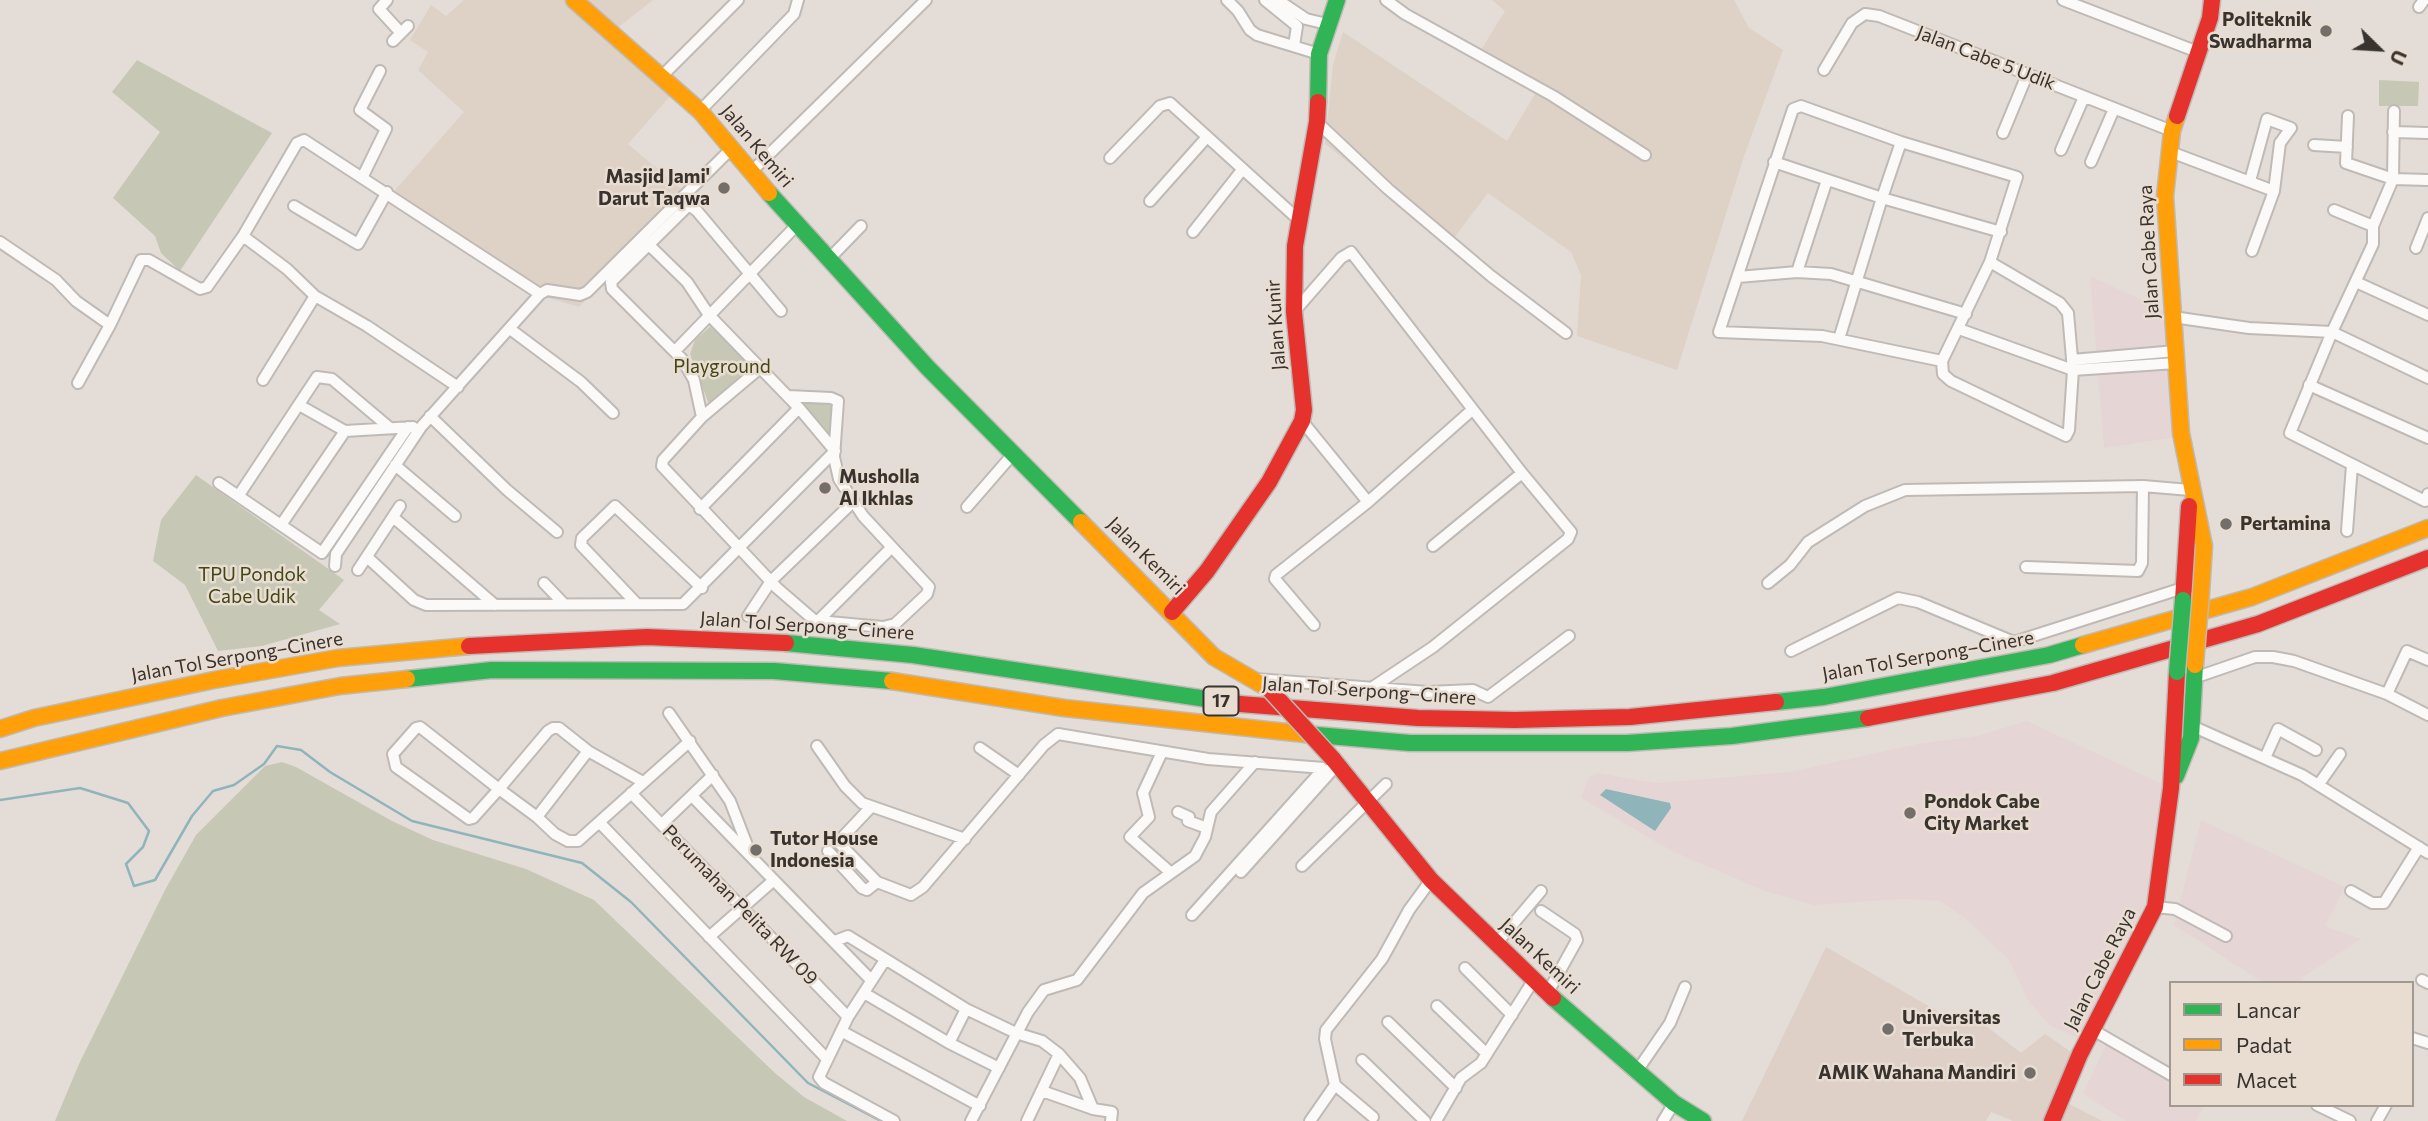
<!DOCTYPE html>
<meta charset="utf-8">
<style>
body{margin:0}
#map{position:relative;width:2428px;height:1121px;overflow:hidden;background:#e4ddd7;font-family:Commissioner,sans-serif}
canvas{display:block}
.legend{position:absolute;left:2169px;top:981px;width:245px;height:126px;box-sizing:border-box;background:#e9ddd2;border:2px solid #a29991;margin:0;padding:9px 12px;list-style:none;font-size:21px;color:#38332f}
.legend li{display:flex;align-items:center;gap:14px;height:35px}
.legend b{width:35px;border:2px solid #a29991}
.north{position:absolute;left:2344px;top:14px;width:70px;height:70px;-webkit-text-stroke:5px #e9ddd2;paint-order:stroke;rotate:114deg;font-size:19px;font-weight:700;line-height:28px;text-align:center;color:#38332f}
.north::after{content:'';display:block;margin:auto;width:24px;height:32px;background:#38332f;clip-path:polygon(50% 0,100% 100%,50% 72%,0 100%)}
</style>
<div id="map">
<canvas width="2428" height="1121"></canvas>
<ul class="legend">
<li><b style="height:9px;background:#30b455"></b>Lancar</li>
<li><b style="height:9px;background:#ff9f0a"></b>Padat</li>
<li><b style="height:9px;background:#e5322d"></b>Macet</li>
</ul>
<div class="north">U</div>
</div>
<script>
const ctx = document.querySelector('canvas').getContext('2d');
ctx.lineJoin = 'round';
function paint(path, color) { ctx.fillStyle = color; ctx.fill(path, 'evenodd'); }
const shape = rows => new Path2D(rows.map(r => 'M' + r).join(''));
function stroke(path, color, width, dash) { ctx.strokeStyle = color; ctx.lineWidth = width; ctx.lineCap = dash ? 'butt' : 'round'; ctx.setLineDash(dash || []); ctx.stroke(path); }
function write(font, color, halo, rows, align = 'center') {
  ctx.font = font + ' Commissioner,sans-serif'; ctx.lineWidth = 5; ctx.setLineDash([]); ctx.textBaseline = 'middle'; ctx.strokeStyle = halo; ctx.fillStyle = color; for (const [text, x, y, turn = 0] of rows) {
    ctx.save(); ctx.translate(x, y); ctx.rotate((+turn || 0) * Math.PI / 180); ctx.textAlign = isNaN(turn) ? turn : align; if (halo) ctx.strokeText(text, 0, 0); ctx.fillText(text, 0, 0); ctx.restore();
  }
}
paint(shape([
 [2090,276,2168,312,2177,437,2104,448],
 [2027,721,2162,784,2151,892,2078,1038,2050,1026,2028,1000,2009,960,1965,918,1940,901,1904,899,1814,905,1765,891,1672,851,1581,798,1589,777,1597,773,1655,783,1790,772,1917,744,1976,736],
 [2201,820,2345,887,2325,926,2361,939,2303,977,2300,983,2264,983,2174,925],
 [2108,1039,2171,1081,2171,1105,2204,1105,2196,1121,2126,1121,2083,1094]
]), '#e6d5d5');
paint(shape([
 [464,0,653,0,616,29,679,86,628,144,687,194,579,307,532,293,389,197,464,112,418,70,428,52,410,40,431,5,446,16],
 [1492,0,1734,0,1749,28,1783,50,1744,156,1677,370,1577,336,1581,275,1571,252,1488,193,1450,243,1325,144,1333,65,1343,32,1507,141,1541,84,1481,50,1505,11]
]), '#ded1c6');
paint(shape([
 [1826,947,1958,1023,1968,1012,2021,1053,2045,1034,2074,1054,2054,1096,2102,1121,2013,1121,1991,1112,1986,1121,1742,1121]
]), '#decfc7');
paint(shape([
 [137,60,272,133,180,271,161,253,155,236,113,198,160,132,112,92],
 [2379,80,2419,82,2418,106,2379,106],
 [712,325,756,368,710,407,690,354,695,340],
 [797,400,837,406,833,439],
 [196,475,344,580,319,610,340,624,262,646,218,651,185,585,153,561,161,520],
 [282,762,296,767,392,821,433,840,526,869,594,900,775,1073,804,1097,847,1121,55,1121,79,1064,165,890,196,835,265,766]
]), '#c7c7b5');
paint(shape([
 [1606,789,1670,803,1671,808,1655,831,1600,795]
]), '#8fb4ba');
stroke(shape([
 [0,800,80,788,128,803,149,831,143,847,126,864,134,886,155,880,192,816,213,791,234,785,264,764,277,746,301,750,330,772,412,821,582,863,631,902,808,1083,881,1121]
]), '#8fb4ba', 2.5);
const street = shape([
 [387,0,379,9,401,33],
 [1227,0,1238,11,1250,30,1257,35,1319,54],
 [1265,0,1297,26,1294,46],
 [1278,0,1306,19,1327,24],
 [1386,0,1405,14,1553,96,1645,155],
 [2063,0,2198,52],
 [2419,7,2424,0],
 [393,41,408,26],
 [1824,70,1852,23,1865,14,1879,16,2172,131],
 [661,77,738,0],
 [700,111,794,14,798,0],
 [2348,116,2346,163,2393,179,2428,180],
 [1317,122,1388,189,1491,276,1566,333],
 [2393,132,2428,133],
 [2003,133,2027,75],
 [1901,142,1882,198,2001,232],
 [2314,145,2347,147],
 [2061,150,2084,97],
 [2168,151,2274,191],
 [1110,158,1160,106,1170,103,1299,220],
 [1774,162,1882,198,1839,339],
 [2091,162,2114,109],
 [750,173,926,0],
 [363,176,386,129,360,110,380,71],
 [2250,181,2267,119,2291,128,2280,143,2274,191,2252,251],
 [1150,201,1207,137],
 [294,206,358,244,387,192],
 [2334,210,2373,226,2373,244,2332,332,2290,433,2425,501,2428,494],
 [2373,226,2393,179,2394,111],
 [1193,232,1242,170],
 [243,236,287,269,315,296,367,326,458,387],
 [0,242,56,280,76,301,110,325,141,260,149,260,200,289,207,287,243,236,297,143,304,140,540,294],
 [2416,248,2428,218],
 [828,260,861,226],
 [1797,272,1827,180],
 [1738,277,1797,272,1831,274,1966,314],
 [2356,282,2428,315],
 [781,311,697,211,689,205,611,282,612,289,682,359,694,380,702,417,663,460,662,466,777,588,814,620,818,621,890,549],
 [1294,312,1341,258,1351,252,1522,473,1571,532,1568,539,1433,647,1370,689],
 [2173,317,2249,328,2332,332,2428,378],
 [510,329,581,382,613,413],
 [1959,329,2073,370,2176,363],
 [675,351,797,225],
 [2072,360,2176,351],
 [1942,361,1822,336,1719,332,1793,109,1801,106,1901,142,2017,177,1990,262,1942,361,1943,374,1951,381,2066,436,2069,430,2073,370,2068,313,2060,303,1990,262],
 [263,380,315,296],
 [78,383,110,325],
 [2309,385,2428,438],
 [788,396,831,398,838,401,834,457,839,479,863,516,929,587,927,594,895,624,883,627,818,621],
 [299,405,345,431],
 [430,416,507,490,557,532],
 [702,417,759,369],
 [1302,421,1368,502],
 [395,465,455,516],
 [219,483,322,553,408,427],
 [239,495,317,377,332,379,390,428],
 [967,507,1013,454],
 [700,509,799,408],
 [393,517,495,605],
 [281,525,345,431,413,427],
 [2347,531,2352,465],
 [1433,546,1522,473],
 [367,557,414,600,426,605,683,604,835,451,799,408,709,315,687,282,647,243],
 [335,566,336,554,421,427,540,294,547,290,580,295,587,292,730,150],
 [2026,567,2138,571,2142,563,2143,486],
 [358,570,400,506],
 [544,583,563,603],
 [1768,583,1790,565,1808,542,1865,506,1905,490,2143,486,2190,490],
 [637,604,581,545,582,538,615,506,702,588],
 [748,616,771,581,853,502],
 [1314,625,1275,579,1276,575,1368,502,1472,410],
 [1791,651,1898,598,1918,602,2014,642,2183,588],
 [2194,678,2255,657,2273,657,2294,661,2387,694,2428,715],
 [1256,679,1428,692,1473,690,1488,697,1569,636],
 [2387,694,2407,651,2428,660],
 [669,713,730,801,747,845],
 [2192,726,2302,775,2428,853],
 [817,746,845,786,862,803,965,839],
 [980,748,1019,775],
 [1162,752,1143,793,1149,817,1130,837,1170,872],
 [2265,758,2278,729,2316,750],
 [643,782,588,751,559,728,553,728,548,731,499,789,473,818,469,819,396,767,393,754,416,728,420,727,499,789,537,817,555,834,568,841,578,841,690,741],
 [2319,784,2340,754],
 [631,793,848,1017],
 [693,797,871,980],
 [871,807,838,842,877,882,911,895,923,887,1044,745,1058,734,1208,759,1324,768,1339,766],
 [1178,812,1189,817,1188,821,1207,828],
 [537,817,588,751],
 [600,823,826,1058],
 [662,824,713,775],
 [828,851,862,888,867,890,877,882],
 [1302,866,1386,784],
 [1241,872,1335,767],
 [2351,891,2372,903,2384,903,2419,847],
 [2155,907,2175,909,2226,936],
 [1541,911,1575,934,1577,940,1547,994],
 [1192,915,1324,768],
 [709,937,774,880],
 [835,941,848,936,966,1009,1016,1033,1042,1041,1059,1054,1080,1078,1093,1109],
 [1496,944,1541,891],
 [885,960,848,1017,819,1077,824,1083,894,1121],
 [1465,968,1512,1015],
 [2422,980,2428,983],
 [864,993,949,1043,999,1068],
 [1437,1006,1487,1054],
 [1388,1022,1456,1088],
 [2093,1030,2171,1075],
 [841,1031,980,1106],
 [2412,1038,2428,1043],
 [949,1043,966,1009],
 [1362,1060,1425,1121],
 [1637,1071,1670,1023,1685,987],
 [1335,1085,1373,1117],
 [1042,1091,1093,1109,1112,1112,1111,1121],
 [2317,1105,2350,1121],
 [971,1121,1028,1012,1044,990,1077,980,1143,893,1195,856,1205,837,1211,812,1255,762],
 [1027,1121,1059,1054],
 [1310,1121,1335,1085,1325,1039,1326,1030,1382,959,1409,910,1431,880],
 [1436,1121,1461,1078,1481,1063,1533,981],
 [1663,1121,1674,1103],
 [2377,1121,2386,1105]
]);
const fast = shape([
 [1318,102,1319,54,1337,0],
 [769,193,928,368,1081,522],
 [786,643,913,655,1240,704],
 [407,679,492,670,774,671,892,681],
 [1776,702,1824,697,2049,655,2083,645],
 [1305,734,1410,743,1627,743,1732,736,1868,718],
 [2176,776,2191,738,2195,665],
 [1553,998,1674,1103,1703,1121]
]);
const slow = shape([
 [574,0,700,111,769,193],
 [2177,116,2172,131,2165,196,2181,433,2204,546,2201,593],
 [1081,522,1214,657,1269,689],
 [2083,645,2252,597,2428,528],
 [892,681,1064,708,1305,734],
 [0,729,34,718,214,680,338,658,469,646],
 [0,761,222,708,340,686,407,679]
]);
const jam = shape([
 [2177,116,2210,18,2212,0],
 [2183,600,2189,506],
 [1172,612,1207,571,1269,482,1302,421,1304,410,1294,312,1295,246,1317,122,1318,102],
 [469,646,647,637,786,643],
 [1240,704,1418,718,1515,720,1630,717,1776,702],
 [1868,718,2053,683,2258,624,2428,558],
 [1333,759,1431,880,1553,998],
 [2052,1121,2080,1054,2155,907,2171,788,2177,672]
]);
stroke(street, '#bfbab5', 14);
stroke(fast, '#bfbab5', 19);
stroke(slow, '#bfbab5', 19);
stroke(jam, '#bfbab5', 19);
stroke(street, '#fbfaf9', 10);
stroke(fast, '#30b455', 16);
stroke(slow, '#ff9f0a', 16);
stroke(jam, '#e5322d', 16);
const fastBridge = shape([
 [2177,672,2183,600]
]);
const slowBridge = shape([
 [2195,665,2201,593]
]);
const jamBridge = shape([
 [1269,689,1333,759]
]);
stroke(fastBridge, '#bfbab5', 19, []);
stroke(slowBridge, '#bfbab5', 19, []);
stroke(jamBridge, '#bfbab5', 19, []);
stroke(fastBridge, '#30b455', 16);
stroke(slowBridge, '#ff9f0a', 16);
stroke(jamBridge, '#e5322d', 16);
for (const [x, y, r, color] of [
 [2326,31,7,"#746e6a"],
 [724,188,7,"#746e6a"],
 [825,488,7,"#746e6a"],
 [2226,524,7,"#746e6a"],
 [1910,813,7,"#746e6a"],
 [756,850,7,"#746e6a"],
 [1888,1029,7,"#746e6a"],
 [2030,1073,7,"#746e6a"]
]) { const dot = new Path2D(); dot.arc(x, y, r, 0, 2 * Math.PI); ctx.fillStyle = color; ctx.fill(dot); stroke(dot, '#e9ddd2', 2.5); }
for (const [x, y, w] of [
 [1221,701,35]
]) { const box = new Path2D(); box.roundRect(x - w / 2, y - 14.5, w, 29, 5); ctx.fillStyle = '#e9ddd2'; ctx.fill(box); stroke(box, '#38332f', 2); }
write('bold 18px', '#38332f', null, [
 ["17",1221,701]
]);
write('bold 19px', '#38332f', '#e9ddd2', [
 ["Politeknik",2312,20,"right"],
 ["Swadharma",2312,42,"right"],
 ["Masjid Jami'",710,177,"right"],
 ["Darut Taqwa",710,199,"right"],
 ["Musholla",839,477],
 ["Al Ikhlas",839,499],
 ["Pertamina",2240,524],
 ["Pondok Cabe",1924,802],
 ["City Market",1924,824],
 ["Tutor House",770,839],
 ["Indonesia",770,861],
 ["Universitas",1902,1018],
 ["Terbuka",1902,1040],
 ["AMIK Wahana Mandiri",2016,1073,"right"]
], 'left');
write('19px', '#38332f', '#e9ddd2', [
 ["Jalan Cabe 5 Udik",1986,58,21],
 ["Jalan Kemiri",757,146,50],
 ["Jalan Cabe Raya",2149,252,-93],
 ["Jalan Kunir",1276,325,-94],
 ["Jalan Kemiri",1146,556,45],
 ["Jalan Tol Serpong–Cinere",807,626,4],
 ["Jalan Tol Serpong–Cinere",1928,656,-10],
 ["Jalan Tol Serpong–Cinere",237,657,-10],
 ["Jalan Tol Serpong–Cinere",1369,691,4],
 ["Perumahan Pelita RW 09",740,905,46],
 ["Jalan Kemiri",1540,956,43],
 ["Jalan Cabe Raya",2100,969,-63]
]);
write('19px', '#404715', '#e9ddd2', [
 ["Playground",722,367],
 ["TPU Pondok",252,575],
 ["Cabe Udik",252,597]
]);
</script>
